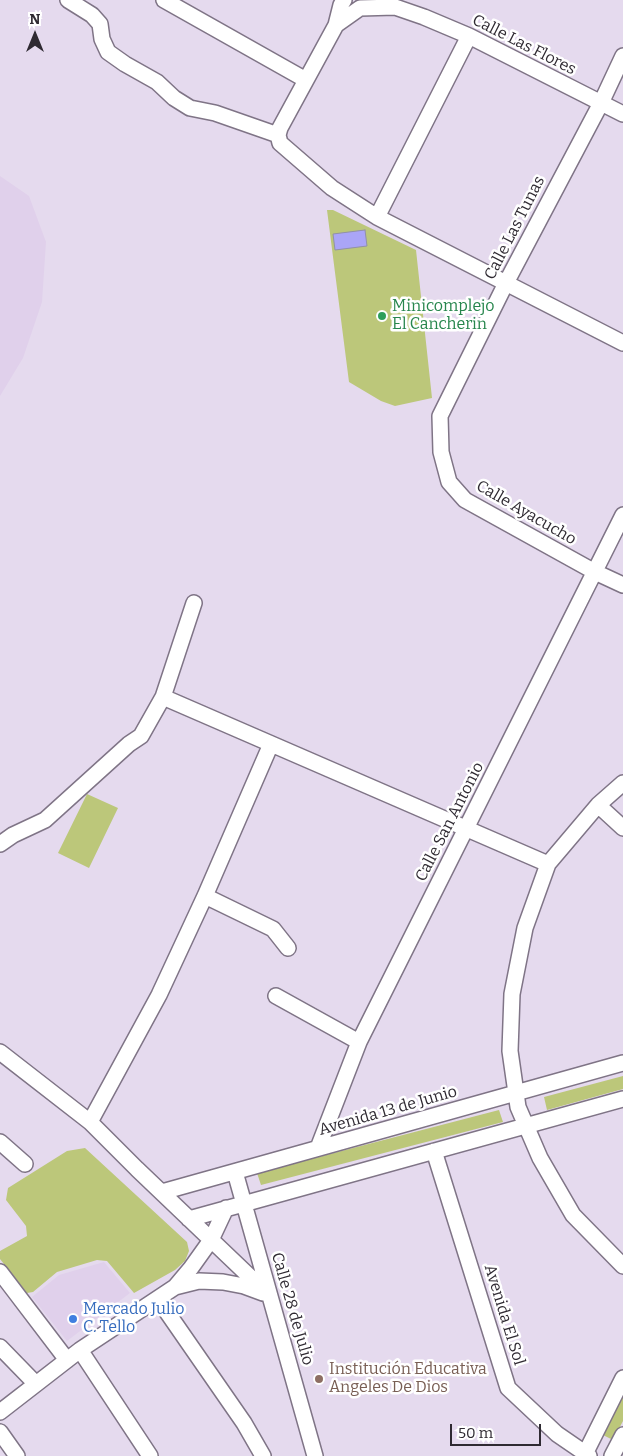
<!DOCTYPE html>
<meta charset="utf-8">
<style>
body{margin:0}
#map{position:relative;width:623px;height:1456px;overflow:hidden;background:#e5daee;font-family:Bitter,serif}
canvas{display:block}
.north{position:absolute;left:10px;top:10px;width:50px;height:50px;-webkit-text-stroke:4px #fff;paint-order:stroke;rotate:0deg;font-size:14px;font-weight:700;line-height:20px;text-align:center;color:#2f2a32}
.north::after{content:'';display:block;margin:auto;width:18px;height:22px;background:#2f2a32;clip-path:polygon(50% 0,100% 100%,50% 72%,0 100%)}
.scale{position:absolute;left:450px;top:1424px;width:91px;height:22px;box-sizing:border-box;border:2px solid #2f2a32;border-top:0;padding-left:6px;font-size:15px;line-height:18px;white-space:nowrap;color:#2f2a32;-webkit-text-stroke:4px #fff;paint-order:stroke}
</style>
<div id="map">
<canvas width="623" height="1456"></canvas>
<div class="north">N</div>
<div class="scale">50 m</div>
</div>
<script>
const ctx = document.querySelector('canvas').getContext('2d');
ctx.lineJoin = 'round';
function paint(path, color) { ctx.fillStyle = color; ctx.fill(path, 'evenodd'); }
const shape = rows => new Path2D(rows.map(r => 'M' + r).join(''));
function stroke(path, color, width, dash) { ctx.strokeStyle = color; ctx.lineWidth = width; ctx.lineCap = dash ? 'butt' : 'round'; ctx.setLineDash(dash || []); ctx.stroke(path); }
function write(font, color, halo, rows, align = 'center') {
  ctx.font = font + ' Bitter,serif'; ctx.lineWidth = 5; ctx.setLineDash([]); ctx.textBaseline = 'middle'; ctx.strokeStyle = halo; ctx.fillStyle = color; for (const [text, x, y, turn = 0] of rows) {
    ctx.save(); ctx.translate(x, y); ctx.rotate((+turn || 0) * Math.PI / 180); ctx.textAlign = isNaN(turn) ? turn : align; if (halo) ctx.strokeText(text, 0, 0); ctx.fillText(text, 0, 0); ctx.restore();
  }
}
paint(shape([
 [0,176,29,196,46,242,42,302,23,358,0,396],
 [104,1262,130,1293,67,1341,32,1297,59,1275]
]), '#e0d0eb');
paint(shape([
 [327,210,333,210,416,250,432,398,395,406,381,401,349,382],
 [87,794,118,808,89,868,58,853],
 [623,1076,623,1089,547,1110,544,1097],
 [499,1110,503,1122,261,1185,257,1173],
 [85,1148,187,1242,189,1251,185,1261,175,1270,134,1293,107,1261,97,1260,57,1272,33,1292,27,1293,0,1259,0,1251,27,1236,26,1226,6,1200,8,1188,67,1151],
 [623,1392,623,1421,613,1440,601,1434]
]), '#bcc77a');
const building = shape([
 [365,230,367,246,335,250,333,234,365,230]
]);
paint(building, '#aaa5f7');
stroke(building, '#9191a6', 1);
const minor = shape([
 [68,0,92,15,100,24,102,39,108,52,125,64,157,82,174,98,190,108,215,113,278,135],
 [164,0,306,80],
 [336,25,341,5,344,0],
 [623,56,601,103,506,283,440,416,441,452,449,482,465,500,595,572,623,585],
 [623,114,469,36,424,17,395,7,360,8,336,25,280,128,278,135,280,143,332,188,377,217,623,343],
 [377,217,469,36],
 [163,697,548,864],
 [623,783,598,805,548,864,525,928,512,994,510,1051,518,1107,540,1158,573,1215,623,1266],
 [598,805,623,828],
 [0,844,13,835,45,820,129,744,141,736,163,697,194,603],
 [205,896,273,929,288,948],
 [276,996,359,1042],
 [0,1052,90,1122,137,1169,269,1295],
 [90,1122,159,995,205,896,271,744],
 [0,1142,25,1164],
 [318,1148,359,1042,623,515],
 [434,1151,508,1388,557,1434,589,1456],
 [235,1172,315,1456],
 [162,1192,623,1063],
 [189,1219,623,1099],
 [0,1272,67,1360],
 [175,1287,199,1281,223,1282,244,1286,263,1293],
 [158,1299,244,1423,263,1456],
 [0,1347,36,1384],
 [80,1350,150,1456],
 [0,1412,80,1350,175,1287,191,1268,211,1240,226,1208],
 [0,1432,17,1456],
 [584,1456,623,1378],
 [612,1456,623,1435]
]);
stroke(minor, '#7f7486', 18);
stroke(minor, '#fff', 15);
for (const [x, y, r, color] of [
 [382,316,5,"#2e9e5b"],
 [73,1319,5,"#3f7fe0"],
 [319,1379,5,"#8d6e63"]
]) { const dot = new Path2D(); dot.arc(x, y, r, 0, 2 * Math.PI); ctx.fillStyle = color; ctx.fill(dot); stroke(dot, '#fff', 2); }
write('16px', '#2f2a32', '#fff', [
 ["Calle Las Flores",524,45,27],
 ["Calle Las Tunas",515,228,-63],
 ["Calle Ayacucho",526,513,30],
 ["Calle San Antonio",450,822,-63],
 ["Avenida 13 de Junio",388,1111,-16],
 ["Calle 28 de Julio",292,1309,74],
 ["Avenida El Sol",504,1315,73]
]);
write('16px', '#27864d', '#fff', [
 ["Minicomplejo",392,307],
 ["El Cancherin",392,325]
], 'left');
write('16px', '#366cbe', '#fff', [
 ["Mercado Julio",83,1310],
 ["C. Tello",83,1328]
], 'left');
write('16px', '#785e54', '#fff', [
 ["Institución Educativa",329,1370],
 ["Angeles De Dios",329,1388]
], 'left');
</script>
